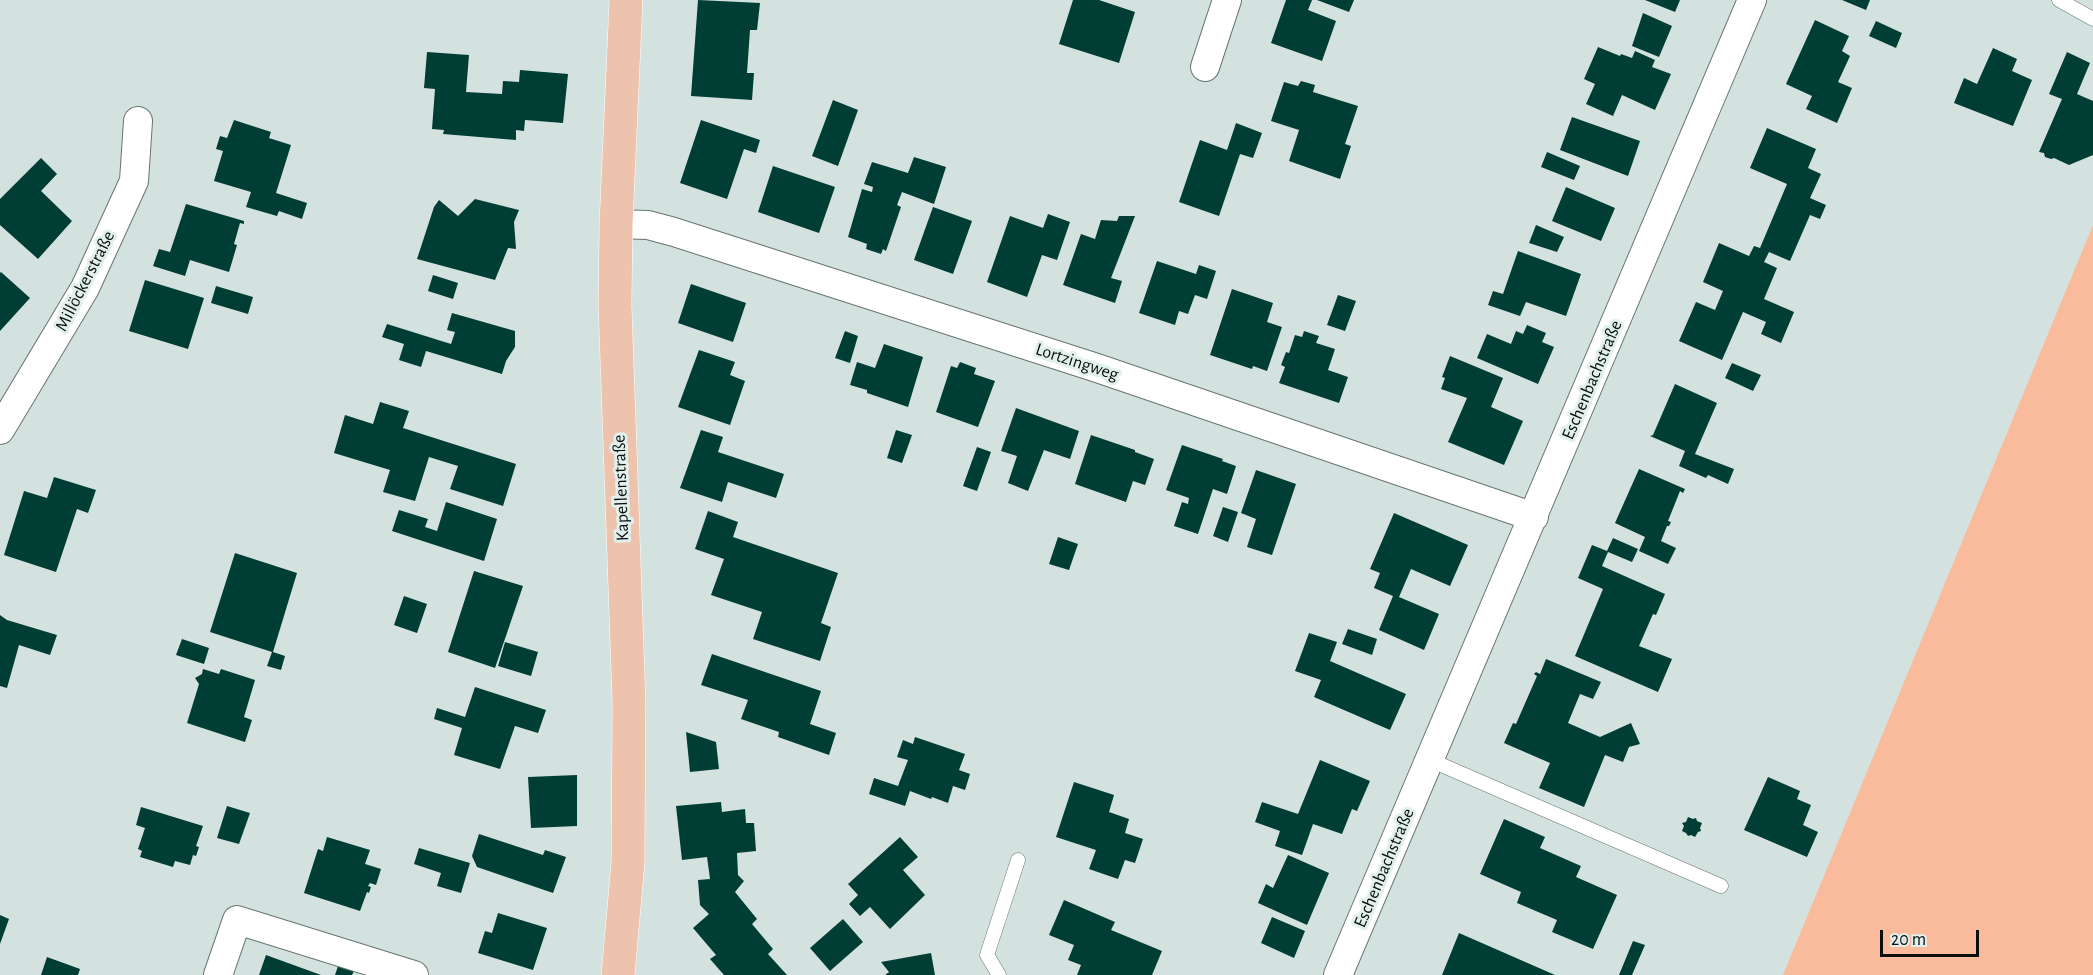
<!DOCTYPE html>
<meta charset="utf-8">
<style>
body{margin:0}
#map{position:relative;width:2093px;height:975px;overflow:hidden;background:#d4e2df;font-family:"Alegreya Sans",sans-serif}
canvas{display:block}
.scale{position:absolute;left:1880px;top:930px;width:99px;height:27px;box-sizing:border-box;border:3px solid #0a0f0e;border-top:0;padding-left:8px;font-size:18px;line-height:21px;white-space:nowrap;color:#0a0f0e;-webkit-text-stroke:4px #e1f0ec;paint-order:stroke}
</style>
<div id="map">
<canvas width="2093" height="975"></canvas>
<div class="scale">20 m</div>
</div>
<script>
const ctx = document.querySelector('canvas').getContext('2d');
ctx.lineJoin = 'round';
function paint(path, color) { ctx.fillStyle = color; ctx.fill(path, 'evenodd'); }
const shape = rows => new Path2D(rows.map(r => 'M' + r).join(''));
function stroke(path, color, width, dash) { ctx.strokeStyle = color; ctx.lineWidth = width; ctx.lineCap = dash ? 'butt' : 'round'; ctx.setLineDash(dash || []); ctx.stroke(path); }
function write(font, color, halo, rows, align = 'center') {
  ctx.font = font + ' "Alegreya Sans",sans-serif'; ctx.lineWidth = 6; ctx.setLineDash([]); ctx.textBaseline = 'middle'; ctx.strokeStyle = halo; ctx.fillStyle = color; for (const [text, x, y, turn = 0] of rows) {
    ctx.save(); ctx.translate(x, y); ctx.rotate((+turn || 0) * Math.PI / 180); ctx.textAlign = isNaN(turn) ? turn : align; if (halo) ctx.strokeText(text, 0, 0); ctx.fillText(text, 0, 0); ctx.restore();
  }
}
paint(shape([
 [2093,225,2093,975,1783,975]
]), '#f9bb9c');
paint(shape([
 [698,0,760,3,757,30,750,30,747,73,754,73,752,100,691,96],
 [1073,0,1099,0,1135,12,1119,63,1059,44],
 [1286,0,1312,0,1308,10,1336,21,1322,61,1271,43],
 [1317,0,1354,0,1349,12],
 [1645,0,1680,0,1675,12],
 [1842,0,1870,0,1866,10],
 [1643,13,1672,26,1659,57,1632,46],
 [1815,20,1849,36,1842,51,1850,56,1838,82,1852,88,1837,123,1806,109,1812,96,1786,84],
 [1876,21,1902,33,1896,48,1869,36],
 [1598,47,1620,56,1621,54,1632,58,1635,51,1655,60,1652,67,1671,74,1655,110,1622,95,1613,116,1586,104,1595,84,1584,79],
 [1993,48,2017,59,2012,71,2032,80,2013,126,1954,103,1964,78,1977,84],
 [427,52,469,55,466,92,502,94,503,81,519,82,520,70,568,74,563,123,525,120,524,131,516,130,516,140,443,134,444,130,432,129,435,89,424,88],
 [2067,52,2090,63,2077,94,2093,101,2093,155,2069,165,2054,158,2051,159,2045,157,2044,153,2039,152,2062,99,2049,94],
 [1301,81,1315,85,1313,92,1358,106,1345,144,1351,146,1340,179,1289,161,1299,130,1271,121,1284,82,1298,86],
 [833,100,858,110,838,166,812,156],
 [1572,117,1640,141,1628,176,1560,150],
 [234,120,271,132,269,138,291,145,276,193,307,203,302,219,279,211,277,216,246,207,251,192,214,181,223,151,216,149,220,136,227,138],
 [701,120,760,140,756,153,744,149,727,199,680,183],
 [1236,123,1262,133,1253,158,1240,154,1219,216,1179,202,1200,140,1227,150],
 [1767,128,1816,149,1808,168,1821,174,1810,198,1826,205,1820,219,1810,215,1790,261,1769,252,1764,262,1777,268,1764,299,1794,312,1781,343,1761,334,1766,322,1743,312,1722,360,1679,341,1696,302,1715,310,1723,291,1703,282,1719,243,1749,256,1754,246,1760,248,1787,184,1750,168],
 [1547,152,1580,166,1574,180,1541,167],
 [914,157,946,167,934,204,902,192,897,205,901,207,886,251,883,249,881,254,866,249,867,244,848,237,862,189,872,192,873,187,864,184,872,162,908,173],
 [41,158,57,174,41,191,72,221,38,259,0,225,0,199],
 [773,166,835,187,819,233,758,212],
 [1566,187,1615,208,1601,241,1552,221],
 [475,199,519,210,514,222,516,249,508,248,495,280,417,259,434,207,439,200,458,216],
 [186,204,244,221,244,224,240,223,234,244,237,245,229,272,190,260,185,276,153,266,159,249,170,252],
 [933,207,972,221,953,274,914,260],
 [1048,214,1070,222,1057,260,1042,255,1027,297,987,282,1010,216,1043,228],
 [1119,216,1135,216,1111,278,1122,281,1115,303,1063,285,1081,234,1095,239,1101,220,1117,221],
 [1536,225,1564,237,1557,252,1529,243],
 [1518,251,1581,274,1566,316,1526,302,1520,316,1488,305,1493,291,1503,294],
 [1157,261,1196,274,1199,265,1216,271,1207,299,1195,295,1188,314,1179,311,1175,325,1139,313],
 [1,272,30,298,0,331,0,273],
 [433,275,458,283,453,299,428,291],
 [145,280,204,298,188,349,129,331],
 [691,284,746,303,733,342,678,323],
 [216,286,253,297,248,314,211,303],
 [1232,289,1273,303,1267,322,1282,327,1267,371,1253,366,1252,369,1210,355],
 [1338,295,1356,301,1345,331,1327,325],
 [452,313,515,331,515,347,506,361,502,374,426,351,421,367,399,360,404,344,382,337,387,324,451,344,455,332,447,330],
 [1527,325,1546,333,1542,342,1554,347,1538,384,1477,358,1487,334,1511,344,1516,331,1523,334],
 [845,331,858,336,850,363,835,358],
 [1304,331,1319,336,1316,343,1335,349,1328,370,1348,377,1339,403,1279,383,1285,367,1281,365,1286,352,1289,353,1295,335,1302,337],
 [884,344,923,357,908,407,867,393,867,390,850,385,857,362,875,368],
 [699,350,735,362,730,375,745,381,730,425,678,407],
 [1450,356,1503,378,1491,407,1523,421,1504,465,1448,442,1467,398,1441,389,1445,378,1442,377],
 [960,362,976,368,974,374,995,381,978,427,936,412,951,366,957,368],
 [1732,363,1761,375,1753,391,1725,378],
 [1675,384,1717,403,1695,454,1734,469,1728,484,1708,475,1706,478,1679,466,1685,451,1650,436,1653,435],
 [380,402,409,411,403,428,516,464,503,506,450,489,458,466,429,457,415,501,383,492,390,470,334,453,345,415,373,424],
 [1016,408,1079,431,1070,459,1044,450,1028,491,1008,483,1017,456,1001,451],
 [701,430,723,437,718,452,784,474,776,498,728,482,722,502,680,488],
 [896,430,912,435,902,463,887,458],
 [1091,435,1135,450,1135,452,1154,459,1145,485,1133,481,1126,502,1075,484],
 [1182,445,1223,459,1222,461,1236,466,1227,494,1213,489,1198,534,1174,526,1182,502,1188,504,1189,498,1166,490],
 [977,447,991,452,977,491,963,486],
 [1639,469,1685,489,1683,493,1680,491,1668,521,1671,522,1669,526,1667,526,1661,541,1676,548,1668,564,1639,551,1645,537,1615,523],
 [1256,470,1296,484,1272,555,1247,547,1256,519,1241,513],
 [54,477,96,490,88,513,77,509,56,572,4,555,24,491,47,498],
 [446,502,497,519,484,561,392,531,399,510,428,519,425,527,437,531],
 [1223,507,1238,512,1228,542,1213,536],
 [708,511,738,522,733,537,838,573,821,623,831,627,820,661,753,639,762,612,711,595,724,559,695,549],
 [1394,513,1468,545,1450,586,1411,569,1399,597,1439,614,1424,650,1379,630,1393,596,1374,588,1380,573,1370,569],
 [1058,537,1078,544,1069,570,1049,564],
 [1613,538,1638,549,1632,562,1608,552,1602,566,1665,594,1656,615,1653,614,1639,646,1672,659,1658,692,1575,656,1603,589,1578,578,1592,545,1607,551],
 [235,553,297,573,273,652,285,656,281,670,267,666,272,652,210,632],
 [474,571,523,586,495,668,448,652],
 [404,596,427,604,417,633,394,625],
 [0,615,7,620,57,635,50,655,19,645,7,688,0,686],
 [1348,629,1377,639,1372,655,1342,644],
 [1309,633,1337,642,1330,661,1406,694,1390,730,1314,697,1321,680,1295,671],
 [182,639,209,648,204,664,176,655],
 [505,642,538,652,531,676,498,666],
 [712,654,821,691,810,724,836,733,829,755,778,737,779,732,741,719,748,700,701,685],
 [1546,659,1601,682,1593,699,1580,694,1568,723,1600,737,1631,723,1640,744,1629,747,1623,762,1605,755,1584,807,1539,788,1550,763,1504,743,1513,723,1516,724,1537,676,1534,674,1536,672,1540,674],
 [203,669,219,674,221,669,255,680,244,717,252,720,245,742,187,723,199,684,195,678,202,674],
 [475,687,546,710,538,733,515,726,500,769,454,755,462,728,434,719,437,708,465,717],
 [686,732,716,742,719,769,690,772],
 [915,737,965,754,959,770,970,774,965,790,953,786,948,803,932,797,931,799,910,791,905,806,869,794,874,778,898,786,908,760,897,757,903,740,913,744],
 [1320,760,1370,781,1357,811,1352,809,1342,834,1313,824,1302,855,1275,846,1280,831,1255,822,1262,802,1298,814],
 [577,775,577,826,531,828,528,777],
 [1768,777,1800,791,1797,799,1811,805,1803,825,1818,832,1807,857,1744,830],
 [1074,782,1114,795,1109,812,1129,819,1125,833,1143,839,1135,863,1125,860,1118,879,1089,869,1096,850,1056,837],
 [721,802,722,812,745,809,746,823,754,823,756,851,737,853,738,875,744,881,735,892,757,919,752,924,773,949,768,954,787,975,724,975,710,959,716,955,693,928,709,914,700,905,698,880,710,879,707,857,682,860,676,806],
 [227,806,250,813,239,844,217,838],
 [141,807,203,826,196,846,199,847,196,856,193,855,190,865,175,861,173,867,140,857,142,851,138,849,145,828,136,825],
 [1688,817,1693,819,1696,818,1697,821,1702,823,1700,828,1701,831,1698,832,1695,837,1691,835,1688,836,1686,833,1682,831,1684,826,1682,823,1686,822],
 [1504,819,1545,837,1540,848,1581,866,1576,877,1617,895,1593,949,1552,932,1557,920,1517,903,1521,892,1480,874],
 [479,834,543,855,545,850,566,857,553,893,477,867,472,856],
 [327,837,370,850,365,864,381,869,376,885,370,883,368,886,371,887,369,893,367,892,360,911,304,893,318,849,323,851],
 [900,837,918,857,903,870,925,895,890,929,870,907,860,916,849,904,858,895,848,884],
 [419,848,470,863,461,893,437,886,441,873,414,864],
 [1288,855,1329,873,1307,925,1258,903,1266,884,1273,888],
 [1064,900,1115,922,1111,930,1162,951,1152,975,1077,975,1081,965,1068,960,1074,945,1049,935],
 [498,913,547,928,533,970,478,953,485,931,492,933],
 [0,915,9,919,0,944],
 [1272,917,1305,931,1294,958,1261,943],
 [843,919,863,942,830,971,810,948],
 [1459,933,1555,975,1442,975],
 [1633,941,1645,945,1632,975,1619,975],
 [931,953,935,975,885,975,889,972,881,962],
 [266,955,321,975,259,975],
 [47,957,80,969,78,975,41,975],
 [339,963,355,969,352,975,335,975]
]), '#003d34');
const lane = shape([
 [2059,0,2093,19],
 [1430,760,1721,886],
 [999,975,987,955,1018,860]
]);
const street = shape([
 [1205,67,1227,0],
 [616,224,648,225,674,232,1097,368,1534,517],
 [0,430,85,288,134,181,138,121],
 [218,975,237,920,414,975],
 [1338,975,1752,0]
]);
const primary = shape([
 [618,975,628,862,629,703,615,305,616,224,626,0]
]);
stroke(lane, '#677471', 15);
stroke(street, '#677471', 30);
stroke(primary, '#fff', 34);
stroke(lane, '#fff', 14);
stroke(street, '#fff', 28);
stroke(primary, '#edc3ad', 33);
write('18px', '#0a0f0e', '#e1f0ec', [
 ["Millöckerstraße",85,281,-63],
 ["Lortzingweg",1077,362,18],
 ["Eschenbachstraße",1592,380,-67],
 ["Kapellenstraße",621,488,-92],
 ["Eschenbachstraße",1384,868,-67]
]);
</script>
